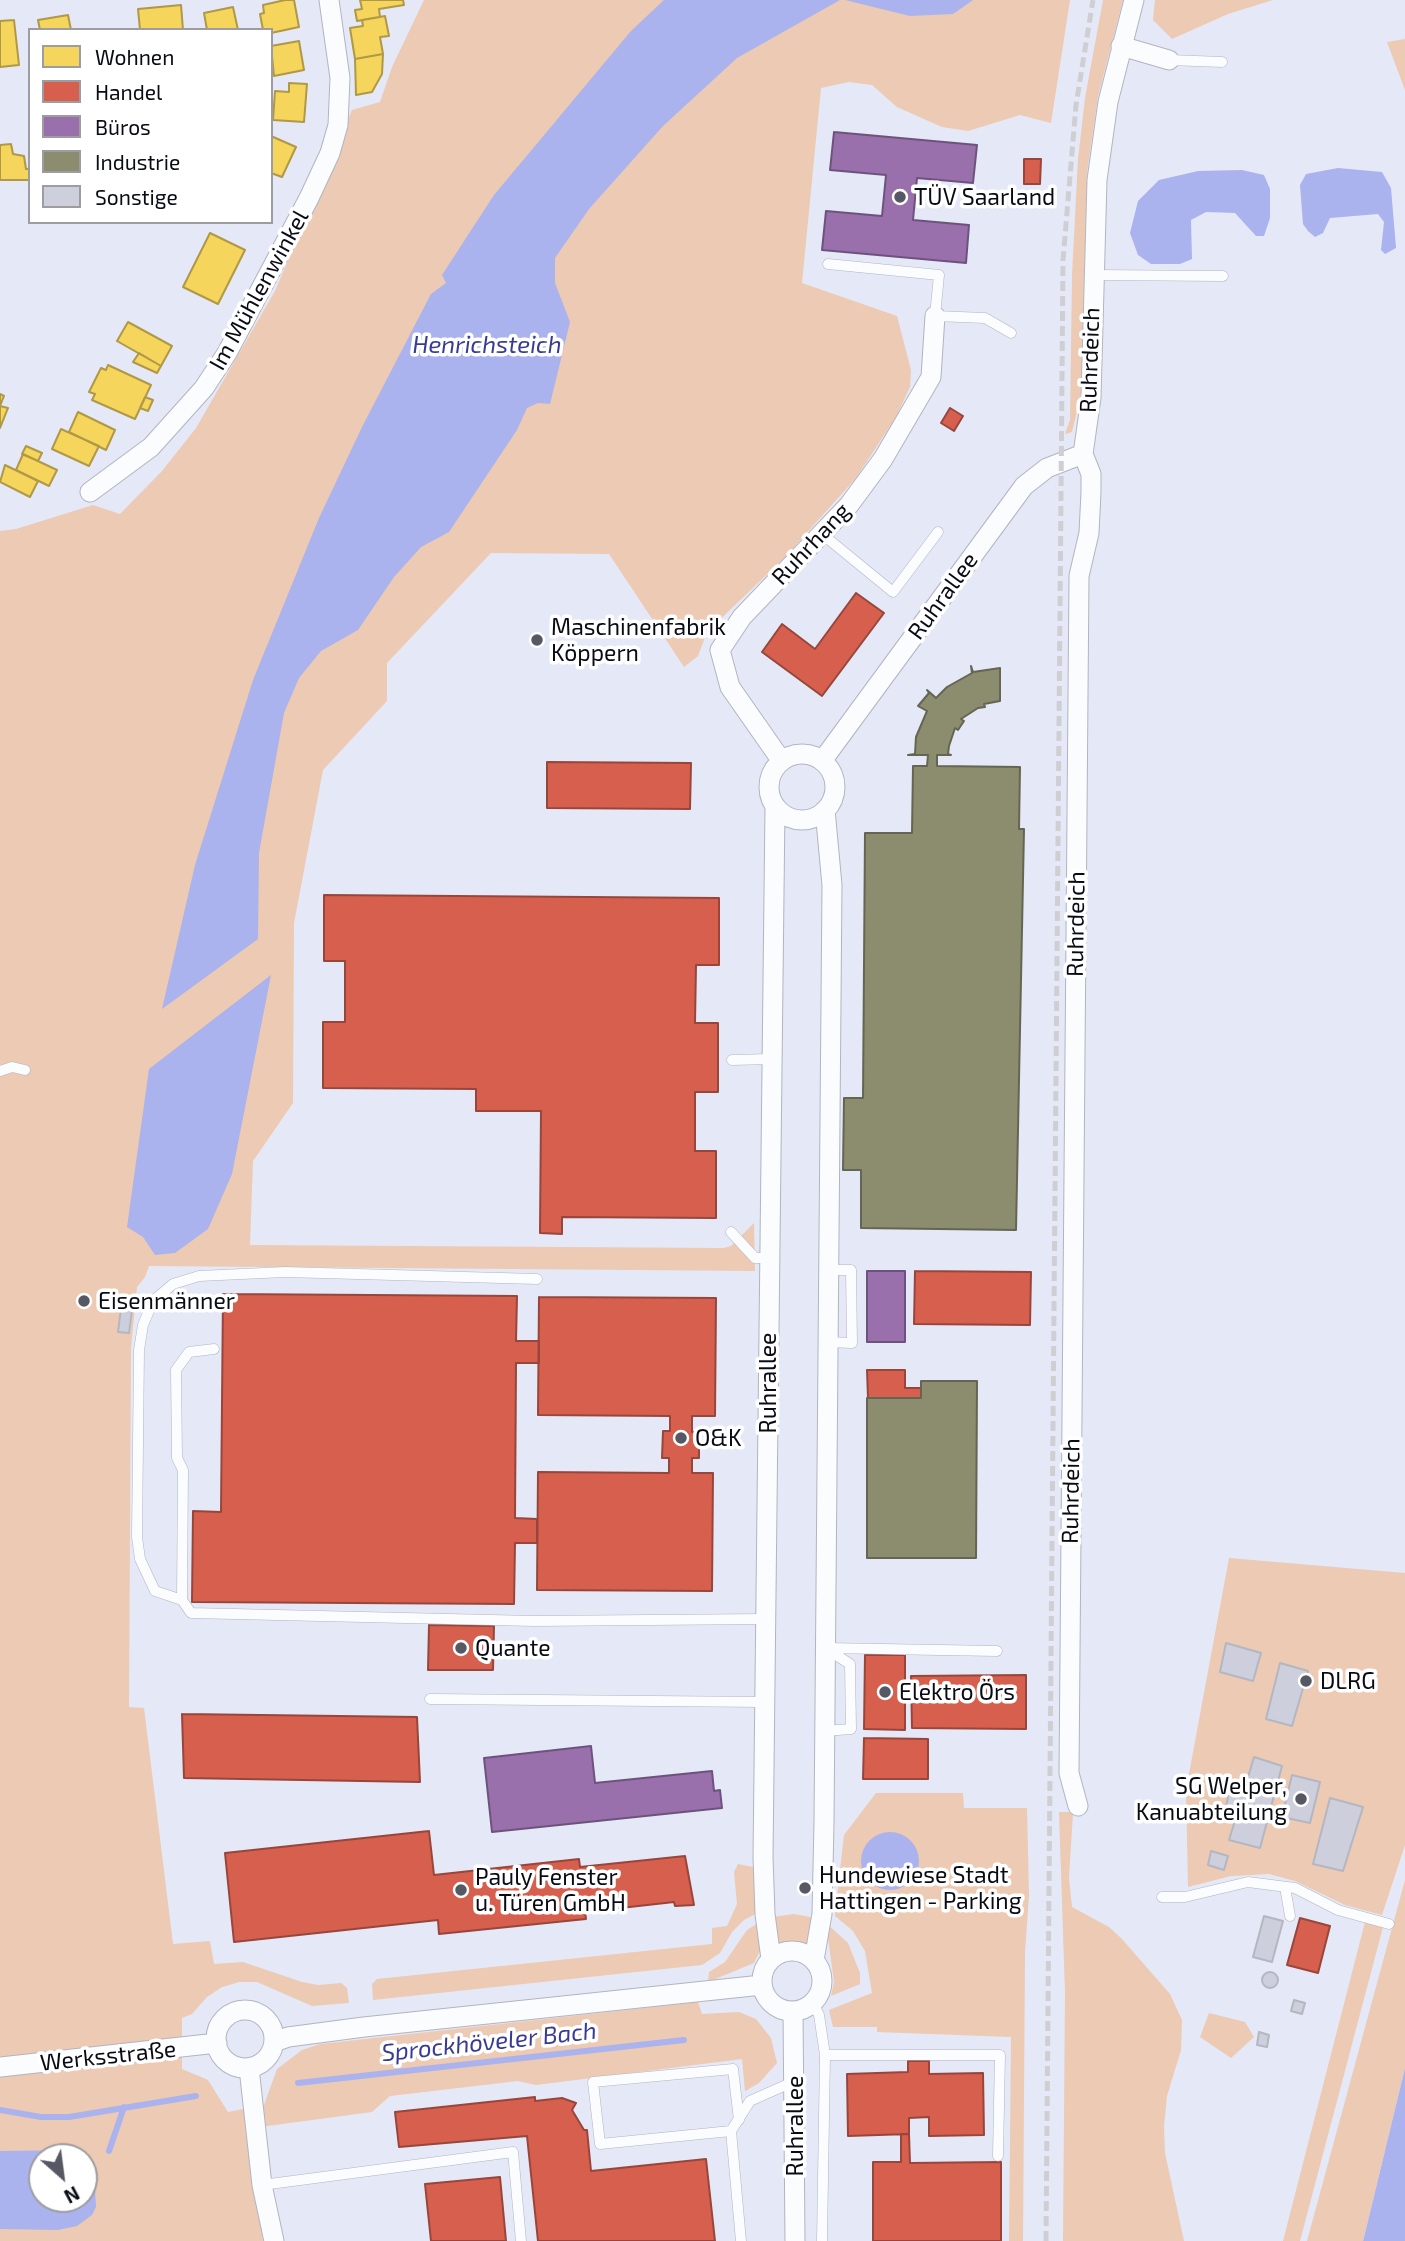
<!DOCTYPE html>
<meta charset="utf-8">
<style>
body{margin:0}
#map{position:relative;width:1405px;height:2241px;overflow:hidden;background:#e5e8f6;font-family:"Exo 2",sans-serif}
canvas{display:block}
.legend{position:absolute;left:28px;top:28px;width:245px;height:196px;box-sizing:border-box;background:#fff;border:2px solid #9d9da1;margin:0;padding:9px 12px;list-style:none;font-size:21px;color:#090b14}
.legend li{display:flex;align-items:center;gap:14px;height:35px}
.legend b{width:35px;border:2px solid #9d9da1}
.north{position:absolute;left:28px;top:2143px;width:70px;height:70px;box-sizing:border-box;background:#fff;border:2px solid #9d9da1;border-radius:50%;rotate:152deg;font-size:19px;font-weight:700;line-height:28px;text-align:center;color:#090b14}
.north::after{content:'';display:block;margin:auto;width:24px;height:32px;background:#565863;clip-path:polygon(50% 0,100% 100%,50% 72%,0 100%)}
</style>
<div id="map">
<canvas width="1405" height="2241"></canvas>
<ul class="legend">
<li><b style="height:19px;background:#f6d55c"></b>Wohnen</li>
<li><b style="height:19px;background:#d6604d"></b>Handel</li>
<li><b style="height:19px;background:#9970ab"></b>Büros</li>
<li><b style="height:19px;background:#8c8c6e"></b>Industrie</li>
<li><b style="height:19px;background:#cdd0dc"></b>Sonstige</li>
</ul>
<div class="north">N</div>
</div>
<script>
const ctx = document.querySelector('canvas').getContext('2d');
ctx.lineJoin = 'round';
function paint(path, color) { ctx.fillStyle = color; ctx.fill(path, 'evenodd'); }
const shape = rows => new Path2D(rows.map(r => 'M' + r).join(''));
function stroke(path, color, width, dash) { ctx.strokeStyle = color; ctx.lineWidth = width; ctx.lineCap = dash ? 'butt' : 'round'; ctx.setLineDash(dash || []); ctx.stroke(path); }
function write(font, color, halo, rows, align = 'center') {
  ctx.font = font + ' "Exo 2",sans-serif'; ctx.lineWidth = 7; ctx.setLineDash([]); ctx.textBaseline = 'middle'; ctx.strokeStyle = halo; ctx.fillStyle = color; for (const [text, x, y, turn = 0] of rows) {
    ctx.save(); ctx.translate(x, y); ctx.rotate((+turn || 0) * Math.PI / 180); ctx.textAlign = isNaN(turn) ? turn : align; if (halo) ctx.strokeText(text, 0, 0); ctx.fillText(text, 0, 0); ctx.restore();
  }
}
paint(shape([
 [424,0,1070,0,1051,123,1020,115,968,131,942,127,897,107,872,85,849,82,821,88,802,283,897,316,911,370,910,387,896,417,856,478,786,556,707,632,698,656,684,667,609,554,491,553,387,663,387,701,323,770,294,923,293,1103,253,1161,250,1245,724,1248,731,1246,754,1223,755,1271,149,1266,145,1277,137,1287,131,1347,129,1707,144,1708,173,1944,210,1941,214,1964,243,1962,302,1982,318,1985,341,1983,347,1988,349,2003,312,2006,257,1982,239,1982,222,1987,207,1997,192,2014,182,2018,182,2069,208,2080,228,2112,264,2105,277,2069,302,2050,320,2044,698,2002,702,2014,739,2012,756,2019,771,2038,777,2063,759,2083,745,2091,742,2059,536,2085,518,2081,390,2096,372,2112,245,2129,263,2241,0,2241,0,531,16,529,93,505,120,514,162,471,196,428,275,291,352,110,380,102,392,67],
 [42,2157,84,2157,84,2199,42,2199],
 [1103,0,1123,0,1098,96,1087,172,1081,394,1072,432,1065,434,1070,420,1072,275,1078,159,1085,98],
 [1155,0,1273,0,1228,14,1172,39,1153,20],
 [1405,39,1405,90,1387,42],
 [1229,1558,1405,1573,1405,1845,1382,1915,1345,1905,1295,1881,1269,1874,1231,1876,1188,1887,1186,1790],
 [876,1793,963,1793,964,1808,1027,1808,1029,1895,1025,1952,1023,2241,1009,2241,1011,2037,877,2032,877,2027,833,2027,829,2010,872,1993,865,1951,853,1931,835,1916,844,1835],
 [1059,1812,1073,1812,1069,1878,1072,1907,1109,1927,1122,1939,1170,1994,1182,2020,1181,2050,1167,2096,1164,2127,1165,2153,1184,2241,1063,2241,1065,1992],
 [738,1864,758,1868,759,1912,744,1920,732,1932,720,1953,702,1965,373,2000,372,1984,377,1979,712,1944,712,1928,727,1926,737,1904,734,1872],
 [1405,1880,1405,2068,1363,2241,1307,2241],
 [794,1914,815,1918,811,1946,794,1941,775,1945,772,1917],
 [760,1922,762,1947,754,1963,708,1982,709,1972,725,1962,747,1930],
 [1365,1922,1383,1927,1300,2241,1283,2241],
 [826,1923,848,1943,860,1973,860,1984,831,1996,834,1982],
 [1209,2013,1245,2022,1254,2037,1231,2058,1200,2037]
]), '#eccab3');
paint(shape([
 [664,0,840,0,737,58,663,126,589,209,555,258,555,283,570,322,550,404,538,403,527,408,517,430,449,532,421,547,394,577,358,630,321,651,299,678,284,713,259,853,258,939,162,1009,195,865,253,680,319,518,362,427,431,294,446,283,442,275,494,195,631,31],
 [845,0,973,0,953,14,910,16],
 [1338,168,1382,172,1391,188,1396,248,1385,254,1381,250,1384,222,1378,214,1330,218,1323,233,1315,237,1308,231,1303,224,1300,185,1306,174],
 [1242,170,1264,175,1270,189,1270,218,1264,236,1256,236,1235,213,1206,212,1191,220,1192,259,1180,264,1151,264,1138,255,1130,233,1138,201,1159,180,1198,171],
 [271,975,232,1174,208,1229,175,1253,155,1255,143,1237,127,1227,149,1069],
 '861 1861a29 29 0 1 1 58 0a29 29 0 1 1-58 0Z',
 [1405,2068,1405,2241,1363,2241,1367,2225],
 [79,2150,89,2159,94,2171,96,2207,92,2215,77,2226,58,2230,0,2229,0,2151],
 [84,2157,84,2199,42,2199,42,2157]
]), '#aab3ed');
const homes = shape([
 [285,0,294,0,299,27,271,33,271,30,263,30,260,14,264,13,263,5,285,0],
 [360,0,403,0,404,5,379,9,380,17,357,21,355,10,362,9,360,0],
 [181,5,183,30,140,30,138,9,181,5],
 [233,7,238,30,207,30,204,13,233,7],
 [68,15,71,30,40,30,38,20,68,15],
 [385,16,389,36,380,37,383,54,355,59,350,28,363,26,362,20,385,16],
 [14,20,19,65,0,67,0,21,14,20],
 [299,41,304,70,274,76,271,46,299,41],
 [383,54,382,74,372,92,356,95,355,59,383,54],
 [289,83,307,84,304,122,273,120,275,91,289,92,289,83],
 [271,136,296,147,282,177,271,173,271,136],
 [11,144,13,154,24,156,26,169,30,169,30,180,0,180,0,145,11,144],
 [210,233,245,250,218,304,183,287,210,233],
 [128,322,172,346,161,366,117,341,128,322],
 [139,353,161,366,157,373,133,362,139,353],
 [108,365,151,385,135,419,92,400,95,394,89,392,101,368,106,370,108,365],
 [0,394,4,396,0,406,8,408,0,428,0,394],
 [145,397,153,400,148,411,140,408,145,397],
 [78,412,115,430,106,450,69,432,78,412],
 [61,429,99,446,89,466,52,449,61,429],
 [26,446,42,453,38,461,22,454,26,446],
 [23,454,57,470,49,486,16,470,23,454],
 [5,465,38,481,30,497,0,482,5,465]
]);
paint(homes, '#f6d55c');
stroke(homes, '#af9846', 2);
const shops = shape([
 [1024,159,1041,159,1040,184,1024,184,1024,159],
 [950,408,963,416,954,431,941,423,950,408],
 [856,593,884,613,822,696,762,652,782,624,815,649,856,593],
 [547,762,691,763,690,809,547,808,547,762],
 [324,895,719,898,719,965,696,965,695,1023,718,1023,718,1092,695,1092,695,1151,716,1151,716,1218,562,1217,562,1234,540,1233,541,1111,476,1111,476,1089,323,1088,323,1022,345,1022,345,961,324,961,324,895],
 [915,1271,1031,1272,1030,1325,914,1324,915,1271],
 [223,1294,517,1296,516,1341,539,1341,539,1363,516,1363,515,1518,537,1519,537,1543,515,1543,514,1604,192,1602,193,1511,221,1512,223,1294],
 [539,1297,716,1298,715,1416,692,1416,692,1432,699,1432,699,1458,692,1458,692,1473,713,1473,712,1591,537,1590,538,1472,669,1473,669,1458,662,1458,663,1431,670,1431,670,1416,538,1415,539,1297],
 [867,1370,905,1370,905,1388,921,1388,921,1398,868,1398,867,1370],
 [429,1625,494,1626,493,1670,428,1670,429,1625],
 [865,1655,905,1655,905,1730,864,1729,865,1655],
 [1026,1675,1026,1729,912,1728,911,1676,1026,1675],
 [182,1714,417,1717,420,1782,184,1778,182,1714],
 [864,1738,928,1739,928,1779,863,1779,864,1738],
 [429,1831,434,1875,579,1859,580,1867,685,1856,694,1905,675,1906,674,1902,585,1912,586,1919,439,1934,438,1920,234,1942,225,1853,429,1831],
 [1300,1918,1330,1926,1318,1973,1287,1965,1300,1918],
 [908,2061,929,2061,929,2074,983,2073,984,2135,929,2136,929,2117,909,2118,909,2134,848,2136,847,2074,908,2072,908,2061],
 [535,2097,535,2101,562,2098,576,2103,572,2110,584,2130,587,2130,591,2171,706,2159,715,2241,538,2241,527,2136,399,2147,395,2112,535,2097],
 [901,2134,909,2134,910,2163,1001,2162,1001,2241,873,2241,873,2162,901,2162,901,2134],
 [500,2177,506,2241,431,2241,425,2184,500,2177]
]);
paint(shops, '#d6604d');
stroke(shops, '#98463c', 2);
const offices = shape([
 [834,132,977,145,973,183,917,178,913,220,969,225,966,263,822,250,826,211,882,216,886,175,830,170,834,132],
 [867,1271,905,1271,905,1342,867,1342,867,1271],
 [591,1746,595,1783,712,1771,714,1791,720,1790,722,1808,492,1832,484,1758,591,1746]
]);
paint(offices, '#9970ab');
stroke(offices, '#6e527e', 2);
const industry = shape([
 [971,666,973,672,1000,668,1000,701,984,704,985,707,978,708,961,719,964,721,958,730,955,728,949,746,948,754,951,755,937,755,937,766,1020,767,1019,829,1024,829,1016,1230,861,1228,861,1170,843,1170,844,1098,863,1098,865,833,912,833,913,766,927,766,928,755,908,755,915,754,916,737,927,711,918,706,929,693,927,690,936,698,947,687,972,673,971,666],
 [921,1381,977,1381,976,1558,867,1558,867,1398,921,1398,921,1381]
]);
paint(industry, '#8c8c6e');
stroke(industry, '#656553', 2);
stroke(shape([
 [298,2083,684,2040],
 [0,2110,41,2117,69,2117,196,2096],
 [109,2151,124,2107]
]), '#aab3ed', 6);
const building = shape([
 [122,1300,133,1302,129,1333,118,1332,122,1300],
 [1226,1643,1261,1653,1253,1681,1220,1672,1226,1643],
 [1280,1663,1308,1671,1292,1726,1266,1719,1280,1663],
 [1254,1757,1282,1766,1260,1848,1229,1840,1236,1817,1225,1813,1231,1780,1246,1784,1254,1757],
 [1292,1775,1320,1782,1310,1823,1282,1817,1292,1775],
 [1330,1798,1363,1807,1343,1871,1313,1864,1330,1798],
 [1211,1851,1228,1856,1224,1870,1208,1865,1211,1851],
 [1264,1916,1283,1921,1272,1962,1253,1957,1264,1916],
 '1262 1980a8 8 0 1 1 16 0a8 8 0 1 1-16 0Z',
 [1294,2000,1305,2003,1302,2014,1291,2011,1294,2000],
 [1259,2032,1269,2035,1267,2047,1257,2045,1259,2032]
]);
paint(building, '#cdd0dc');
stroke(building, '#b4b6c1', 2);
const service = shape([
 [1169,60,1222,62],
 [828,264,939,275,935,316,985,318,1011,333],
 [1093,275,1223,276],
 [822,534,893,592,938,532],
 [732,1060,770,1059],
 [0,1071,12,1067,25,1070],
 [731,1232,755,1258,769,1258],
 [828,1270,851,1270,852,1343,828,1342],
 [214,1349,189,1352,176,1370,177,1458,183,1470,182,1600,191,1613,534,1621,765,1619],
 [182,1600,155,1591,140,1559,137,1537,139,1350,143,1325,153,1301,173,1284,199,1276,285,1272,537,1279],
 [825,1648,997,1651],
 [430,1699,764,1702],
 [824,1731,851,1729,850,1664,825,1648],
 [1285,1887,1290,1916],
 [1162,1897,1185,1897,1248,1882,1295,1888,1338,1910,1389,1924],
 [813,2003,819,2015,825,2055],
 [731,2131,600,2144,593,2082,733,2069,739,2120],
 [262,2185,513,2152,521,2241],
 [741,2241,731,2131,750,2101,795,2081],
 [822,2241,825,2055,1000,2055,998,2156]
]);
const minor = shape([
 [1121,46,1169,60],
 [90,492,151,447,204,388,227,353,309,198,330,153,338,125,340,78,329,0],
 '769 787a33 33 0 1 1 66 0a33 33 0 1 1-66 0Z',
 [781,760,730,687,720,650,742,617,849,505,883,459,931,377,935,316],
 [822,761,1024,486,1047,468,1083,454],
 [1078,1806,1069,1773,1079,576,1089,533,1091,492,1091,474,1083,454,1091,398,1097,180,1108,102,1134,0],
 '762 1981a30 30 0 1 1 60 0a30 30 0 1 1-60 0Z',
 [771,1959,765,1914,763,1857,775,806],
 [814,1960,822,1914,824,1822,832,885,825,810],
 '216 2039a29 29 0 1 1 58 0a29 29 0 1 1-58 0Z',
 [793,2011,795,2241],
 [274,2042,288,2037,364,2027,762,1985],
 [0,2067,217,2043],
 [249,2068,262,2185,274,2241]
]);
stroke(service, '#b2b4c0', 11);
stroke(minor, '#b2b4c0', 21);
stroke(service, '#fbfcfe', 10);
stroke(minor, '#fbfcfe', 19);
stroke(shape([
 [1046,2241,1063,260,1076,105,1093,0]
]), '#cfcfd3', 5, [10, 5]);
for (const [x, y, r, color] of [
 [900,197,7,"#565863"],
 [537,640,7,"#565863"],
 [84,1301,7,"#565863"],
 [681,1438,7,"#565863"],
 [461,1648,7,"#565863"],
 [1306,1681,7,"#565863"],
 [885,1692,7,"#565863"],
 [1301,1799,7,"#565863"],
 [805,1888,7,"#565863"],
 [461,1890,7,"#565863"]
]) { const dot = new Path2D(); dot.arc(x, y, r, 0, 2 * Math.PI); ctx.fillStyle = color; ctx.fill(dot); stroke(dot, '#fff', 2.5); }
write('23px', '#090b14', '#fff', [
 ["TÜV Saarland",914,197],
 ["Maschinenfabrik",551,627],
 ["Köppern",551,653],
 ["Eisenmänner",98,1301],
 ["O&K",695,1438],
 ["Quante",475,1648],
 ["DLRG",1320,1681],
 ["Elektro Örs",899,1692],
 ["SG Welper,",1287,1786,"right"],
 ["Kanuabteilung",1287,1812,"right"],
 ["Hundewiese Stadt",819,1875],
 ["Hattingen - Parking",819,1901],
 ["Pauly Fenster",475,1877],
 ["u. Türen GmbH",475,1903]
], 'left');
write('23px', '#090b14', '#fff', [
 ["Im Mühlenwinkel",259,290,-61],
 ["Ruhrdeich",1090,360,-88],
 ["Ruhrhang",811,544,-47],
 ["Ruhrallee",943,596,-54],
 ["Ruhrdeich",1076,924,-89],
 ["Ruhrallee",768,1383,-90],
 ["Ruhrdeich",1071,1491,-89],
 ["Werksstraße",108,2056,-6],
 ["Ruhrallee",795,2126,-90]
]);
write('italic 24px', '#383b94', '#fff', [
 ["Henrichsteich",487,345],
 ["Sprockhöveler Bach",489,2042,-6]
]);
</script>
